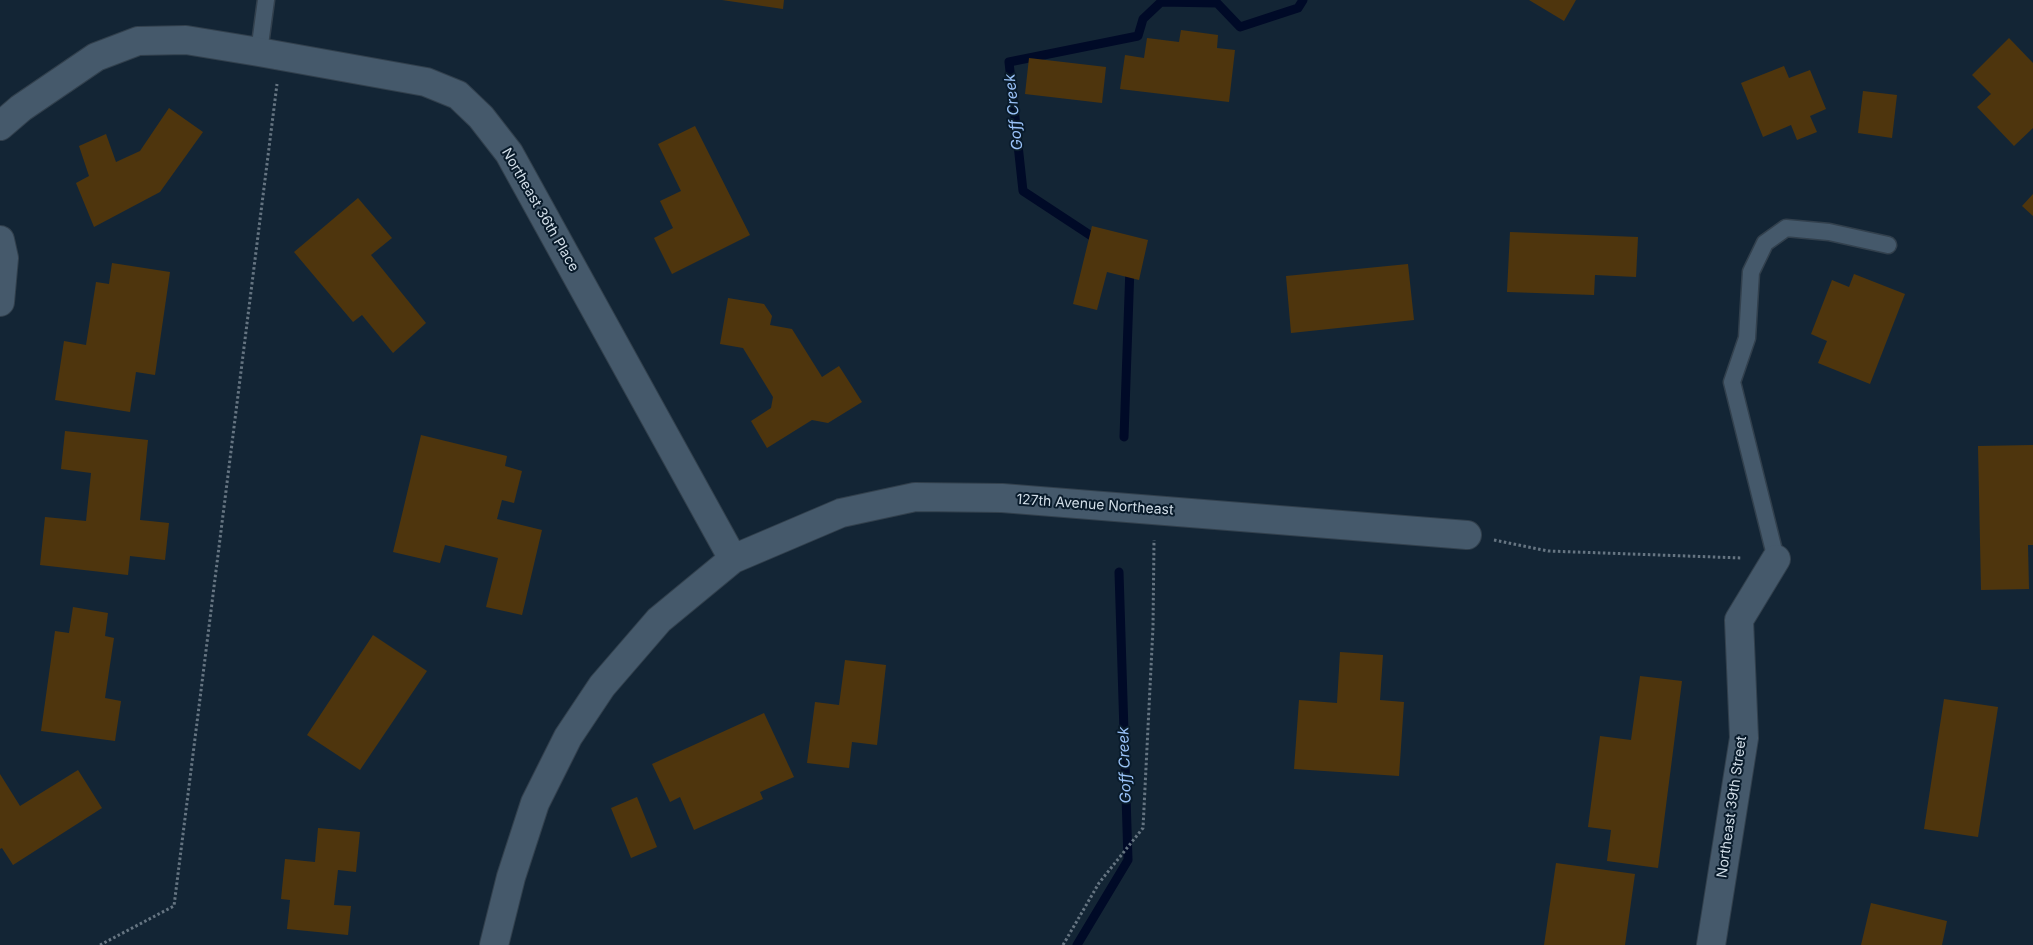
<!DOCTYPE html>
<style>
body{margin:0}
canvas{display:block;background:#132535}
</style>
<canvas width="2033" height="945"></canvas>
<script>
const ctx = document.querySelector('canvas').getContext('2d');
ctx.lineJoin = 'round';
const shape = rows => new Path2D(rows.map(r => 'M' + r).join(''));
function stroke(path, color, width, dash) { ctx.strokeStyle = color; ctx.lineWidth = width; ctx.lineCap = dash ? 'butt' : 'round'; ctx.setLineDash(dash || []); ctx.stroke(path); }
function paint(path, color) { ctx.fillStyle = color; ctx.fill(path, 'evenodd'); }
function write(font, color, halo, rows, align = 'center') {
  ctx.font = font + ' Inter,sans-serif'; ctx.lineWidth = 4; ctx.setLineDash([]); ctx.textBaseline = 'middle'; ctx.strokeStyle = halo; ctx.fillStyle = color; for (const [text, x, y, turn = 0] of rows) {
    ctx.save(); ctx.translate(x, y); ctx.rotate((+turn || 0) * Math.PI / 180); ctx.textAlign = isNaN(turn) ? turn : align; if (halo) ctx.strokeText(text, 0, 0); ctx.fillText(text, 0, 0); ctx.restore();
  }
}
stroke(shape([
 [1099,241,1023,191,1009,62,1138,36,1143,19,1161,2,1217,3,1240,27,1298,8,1303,0],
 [1124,437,1130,267],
 [1077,945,1128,860,1119,572]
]), '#000a27', 9);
paint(shape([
 [722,0,784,0,783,9],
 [1529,0,1576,0,1564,21],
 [1181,30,1218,35,1217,48,1235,50,1229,102,1120,89,1125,55,1144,58,1147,38,1179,42],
 [2009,38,2033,63,2033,128,2014,146,1977,107,1991,94,1972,75],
 [1029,58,1106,67,1102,103,1025,94],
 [1784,66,1789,78,1810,70,1826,109,1810,116,1817,132,1797,140,1791,125,1763,137,1741,83],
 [1863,91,1897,95,1892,138,1858,133],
 [169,108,203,132,160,192,94,227,76,183,89,176,79,146,106,134,116,162,140,151],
 [695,126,750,235,672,274,654,238,673,228,660,201,681,191,658,144],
 [2033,194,2033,216,2022,206],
 [358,198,392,238,371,255,426,323,393,353,362,315,353,322,294,252],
 [1092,226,1148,240,1139,280,1107,272,1097,310,1073,304],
 [1510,232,1638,237,1636,277,1595,275,1594,295,1507,292],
 [112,263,170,272,155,375,136,372,130,412,55,400,64,341,86,345,96,282,109,284],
 [1408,264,1414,320,1291,333,1286,276],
 [1854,274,1905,294,1870,384,1818,363,1827,341,1811,334,1832,280,1849,287],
 [728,298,764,304,772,316,770,325,792,329,822,377,839,366,862,402,828,423,812,420,767,448,751,421,771,408,773,397,743,348,720,344],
 [65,431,148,440,140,520,169,523,165,560,130,556,128,575,40,565,45,517,86,521,91,473,61,469],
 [421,435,507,456,505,466,522,471,514,503,502,500,497,519,542,530,522,615,486,607,498,558,445,545,440,563,393,552],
 [2033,445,2033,545,2028,545,2029,589,1981,590,1978,446],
 [73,607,108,613,105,636,114,638,105,698,121,701,115,741,41,731,55,631,69,633],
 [373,635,427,671,360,770,307,735],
 [1340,652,1383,655,1380,700,1404,702,1399,776,1294,769,1299,700,1337,703],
 [845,660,886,665,877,745,852,742,849,768,807,763,815,702,839,705],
 [1640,676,1682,681,1658,868,1607,861,1611,830,1588,827,1600,736,1631,740],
 [1944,699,1998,707,1978,837,1924,829],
 [764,713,794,777,760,792,763,799,694,830,680,797,670,802,652,764],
 [78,770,102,808,13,865,2,848,0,849,0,774,20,806],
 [637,797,657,847,631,858,611,808],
 [318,828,360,832,356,872,338,870,334,905,351,906,348,935,287,929,290,900,281,899,285,859,315,862],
 [1556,863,1635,874,1625,945,1544,945],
 [1871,903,1947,921,1942,945,1861,945]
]), '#4e350d');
const service = shape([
 [259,52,266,0],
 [1776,559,1732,382,1747,338,1751,272,1765,243,1786,228,1829,232,1888,245]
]);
const minor = shape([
 [0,126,21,108,96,57,138,41,186,40,259,52,426,82,458,95,481,117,509,153,733,559],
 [0,240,4,258,0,302],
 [494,945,511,877,535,803,568,737,602,686,659,620,733,559,841,513,915,497,1002,498,1467,535],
 [1711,945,1744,738,1739,620,1776,559]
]);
stroke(service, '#32404d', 19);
stroke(minor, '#32404d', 30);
stroke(shape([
 [1494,540,1548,551,1742,558],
 [100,945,174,906,277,84],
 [1063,945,1099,883,1143,828,1153,627,1154,540]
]), '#667582', 3, [2.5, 2.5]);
stroke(service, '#45596b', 16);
stroke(minor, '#45596b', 28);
write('14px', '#d2dee8', '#091b2b', [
 ["Northeast 36th Place",540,210,60],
 ["127th Avenue Northeast",1095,505,4],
 ["Northeast 39th Street",1732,807,-82]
]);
write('italic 15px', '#9ac2f8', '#091b2b', [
 ["Goff Creek",1014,112,-96],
 ["Goff Creek",1125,765,-92]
]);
</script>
